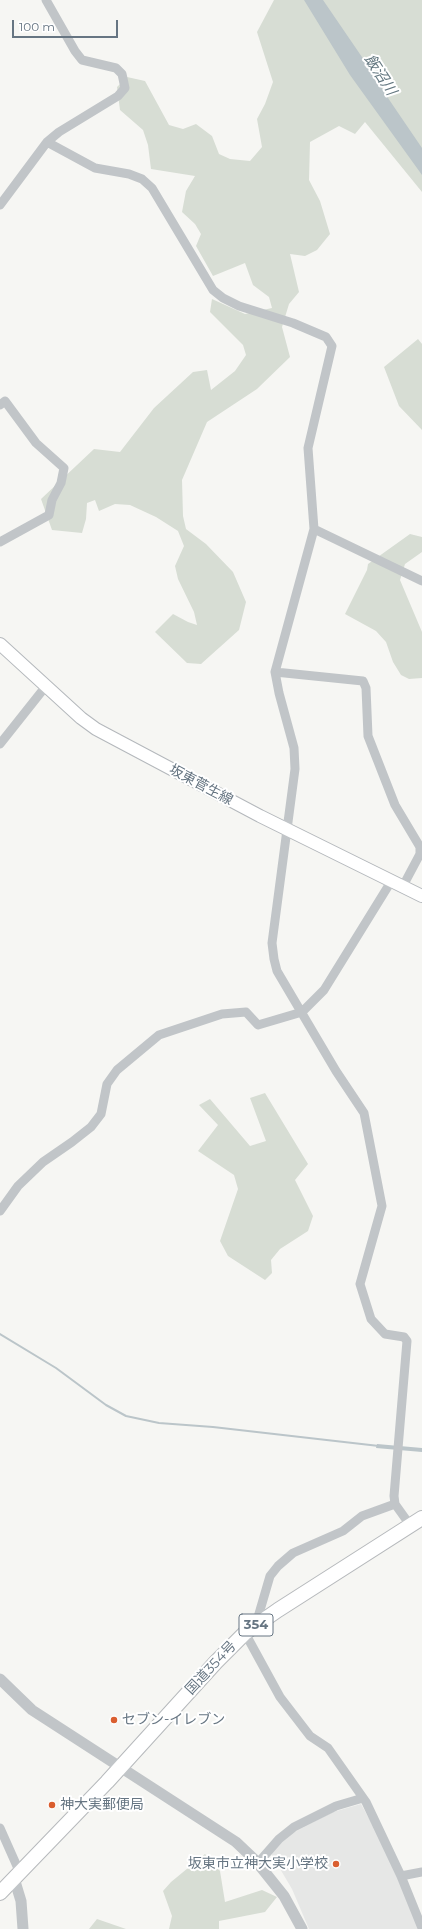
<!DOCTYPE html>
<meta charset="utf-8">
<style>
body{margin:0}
#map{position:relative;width:422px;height:1929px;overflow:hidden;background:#f6f6f3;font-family:Montserrat,sans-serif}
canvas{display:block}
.scale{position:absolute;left:12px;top:20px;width:106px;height:18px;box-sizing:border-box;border:2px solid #667582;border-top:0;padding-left:5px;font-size:12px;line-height:14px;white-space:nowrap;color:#667582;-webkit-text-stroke:3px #fff;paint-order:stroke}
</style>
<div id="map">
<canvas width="422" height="1929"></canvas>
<div class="scale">100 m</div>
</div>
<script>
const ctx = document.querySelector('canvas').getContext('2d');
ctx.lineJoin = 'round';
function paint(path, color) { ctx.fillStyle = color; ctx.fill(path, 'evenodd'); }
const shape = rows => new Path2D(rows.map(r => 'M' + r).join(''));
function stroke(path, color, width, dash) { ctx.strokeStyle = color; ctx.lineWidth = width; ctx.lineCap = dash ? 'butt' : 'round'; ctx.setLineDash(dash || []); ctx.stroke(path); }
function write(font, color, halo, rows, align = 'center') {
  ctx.font = font + ' Montserrat,"Noto Sans JP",sans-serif'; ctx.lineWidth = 4; ctx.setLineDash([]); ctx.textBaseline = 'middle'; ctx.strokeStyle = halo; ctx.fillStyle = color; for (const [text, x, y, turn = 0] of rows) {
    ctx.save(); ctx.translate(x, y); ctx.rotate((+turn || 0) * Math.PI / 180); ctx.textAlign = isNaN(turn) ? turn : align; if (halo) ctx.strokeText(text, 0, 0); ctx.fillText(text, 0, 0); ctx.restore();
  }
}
paint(shape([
 [361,1804,401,1876,422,1929,309,1929,292,1889,270,1852,287,1836,333,1812]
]), '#e6e7e6');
paint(shape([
 [274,0,422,0,422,192,365,122,355,134,339,126,310,142,309,180,320,201,330,234,317,250,305,256,290,254,299,292,289,304,282,327,290,357,257,389,207,422,182,480,183,516,186,529,206,544,233,572,246,602,239,630,201,664,187,663,155,632,173,614,188,622,197,625,194,612,178,579,175,566,184,546,178,531,156,517,130,505,115,504,99,511,95,500,87,503,86,519,82,533,52,530,41,499,94,449,120,452,154,408,193,372,207,370,211,390,235,371,246,355,243,345,210,312,212,299,245,314,272,308,269,297,253,285,245,263,213,276,196,246,201,234,195,224,182,212,186,191,195,176,151,169,148,145,143,130,120,110,117,87,127,77,145,81,169,125,183,129,196,124,212,136,219,154,230,159,250,161,262,147,257,119,265,104,273,82,257,32],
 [418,339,422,344,422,430,399,406,384,367],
 [410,534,422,537,422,552,405,564,400,580,422,632,422,678,409,679,401,675,393,662,386,642,376,631,345,614,367,570,368,564],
 [265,1093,308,1164,295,1180,313,1216,308,1231,280,1249,271,1260,272,1273,265,1280,228,1256,220,1241,238,1189,234,1175,198,1151,218,1125,199,1105,210,1099,250,1146,266,1141,250,1098],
 [205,1854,220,1871,225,1902,262,1890,277,1897,265,1912,219,1921,219,1929,169,1929,172,1916,163,1891,171,1882],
 [97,1919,126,1929,89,1929]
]), '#d7ddd4');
paint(shape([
 [304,0,323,0,364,60,390,101,422,148,422,175,350,75],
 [377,1444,422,1448,422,1452,376,1448]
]), '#bbc5c9');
stroke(shape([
 [0,1334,56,1368,106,1405,126,1416,159,1423,213,1427,379,1446]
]), '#bbc5c9', 2);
const secondary = shape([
 [0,644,81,718,96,729,260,816,422,896]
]);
const trunk = shape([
 [0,1893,107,1782,216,1662,245,1633,278,1610,422,1518]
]);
stroke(secondary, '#b4b8bc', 14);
stroke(trunk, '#b6b9bc', 16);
stroke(shape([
 [47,142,95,168,129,174,142,179,152,188,213,290,223,298,239,306,293,323,326,337,332,346,308,448,314,529,275,672,279,693,294,748,295,769,272,943,274,959,277,971,336,1071,364,1113,382,1206,360,1284,371,1319,385,1334,404,1337,407,1341,394,1496,395,1504,410,1525],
 [0,205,47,142,59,132,118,96,125,88,122,74,116,68,82,60,75,51,46,0],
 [0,405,5,401,36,443,64,468,61,483,52,500,49,515,0,542],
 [314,529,422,581],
 [275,672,363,681,366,688,368,736,395,805,420,847,420,854,403,886],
 [0,744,46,686],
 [0,1211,18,1186,43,1162,72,1142,91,1127,101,1114,107,1084,117,1070,159,1035,222,1014,246,1012,258,1025,302,1012,324,990,392,880],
 [256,1624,270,1576,278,1566,293,1553,343,1531,362,1516,395,1504],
 [245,1633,280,1697,310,1736,328,1748,366,1802,401,1876,422,1928],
 [0,1828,20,1873],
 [258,1863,279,1839,294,1827,336,1806,363,1798],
 [401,1876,422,1872]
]), '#c1c5c8', 9);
stroke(shape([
 [0,1679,32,1710,236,1842,256,1861,284,1896,302,1929],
 [14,1878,21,1901,23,1929]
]), '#c1c5c8', 11);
stroke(secondary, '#fff', 12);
stroke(trunk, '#fff', 14);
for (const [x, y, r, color] of [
 [114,1720,4,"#da5e2f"],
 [52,1805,4,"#da5e2f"],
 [336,1864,4,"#da5e2f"]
]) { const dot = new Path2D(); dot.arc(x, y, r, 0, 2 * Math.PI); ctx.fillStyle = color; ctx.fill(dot); stroke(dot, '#fff', 1.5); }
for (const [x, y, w] of [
 [256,1625,34]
]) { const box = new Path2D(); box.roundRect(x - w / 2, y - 11, w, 22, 3); ctx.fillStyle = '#fff'; ctx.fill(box); stroke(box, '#667582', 1); }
write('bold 13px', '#667582', null, [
 ["354",256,1625]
]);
write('14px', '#667582', '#fff', [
 ["坂東菅生線",201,785,28],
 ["国道354号",211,1668,-47]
]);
write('14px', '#667582', '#fff', [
 ["セブン-イレブン",122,1720],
 ["神大実郵便局",60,1805],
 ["坂東市立神大実小学校",328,1864,"right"]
], 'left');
write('italic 15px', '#62767f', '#fff', [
 ["飯沼川",380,75,57]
]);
</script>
